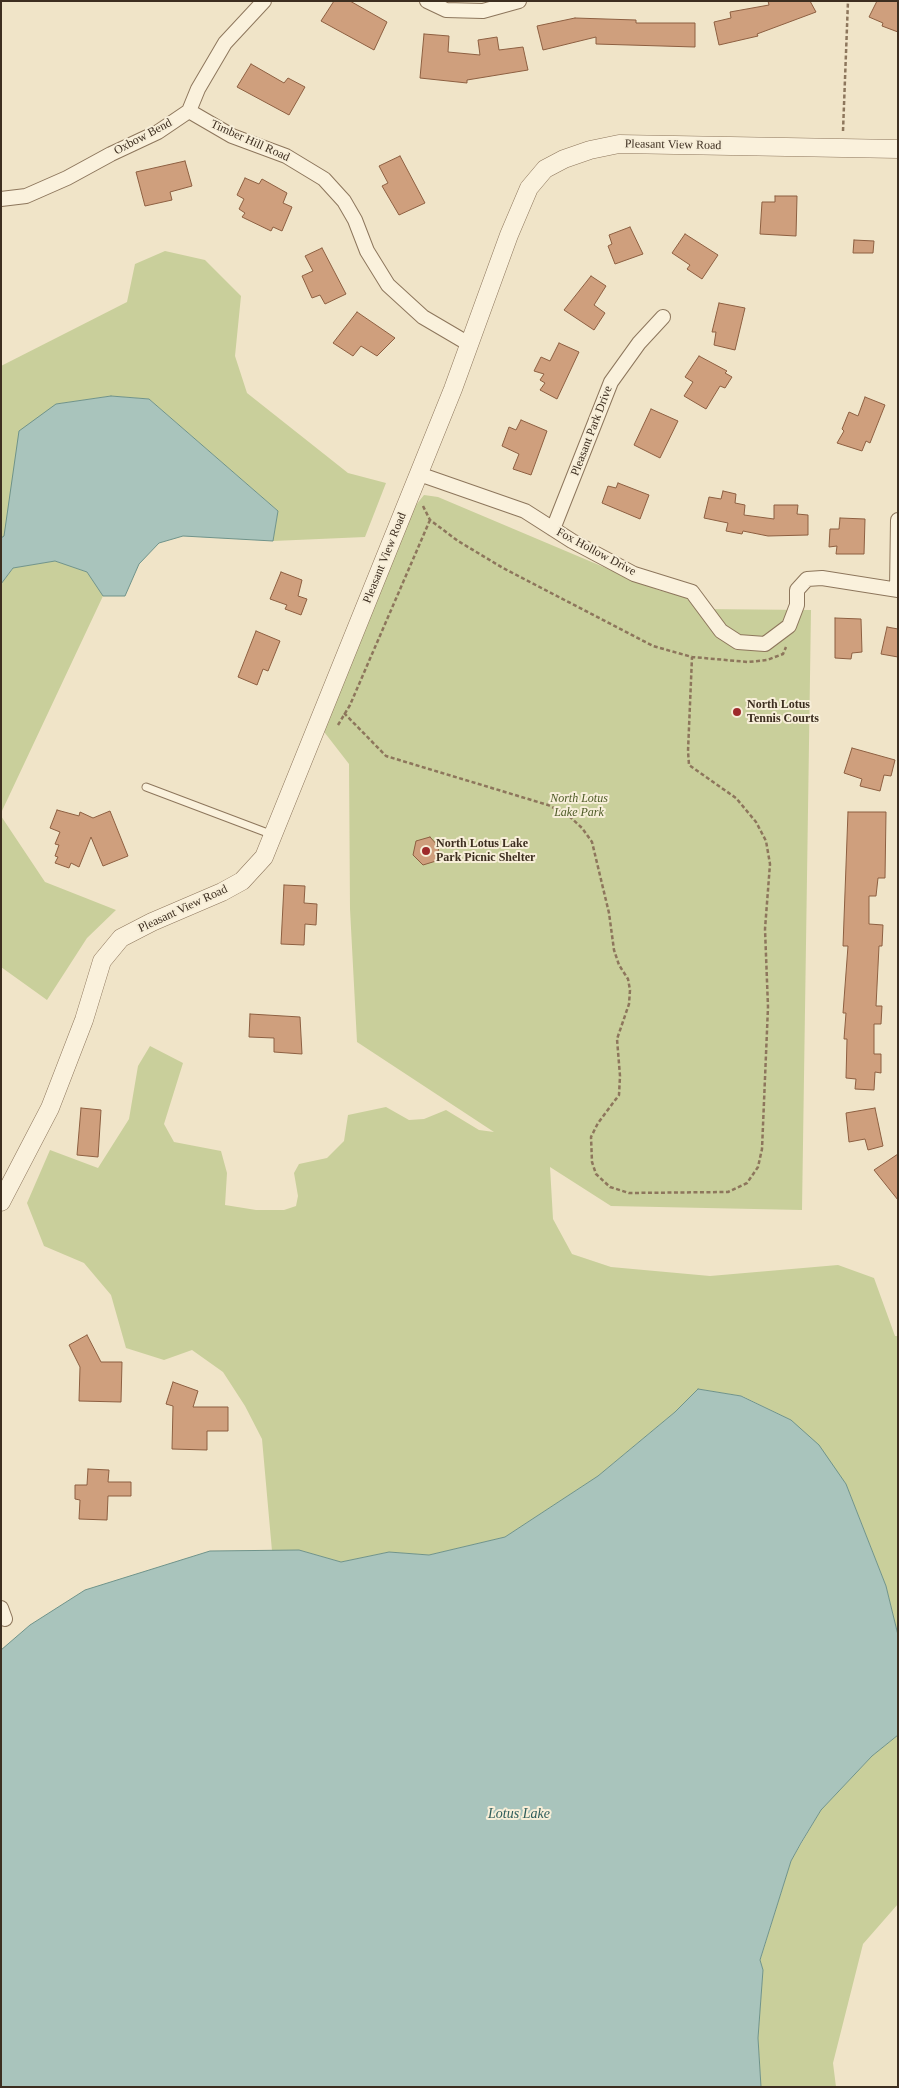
<!DOCTYPE html>
<style>
body{margin:0}
#map{position:relative;width:899px;height:2088px;overflow:hidden;background:#f0e4c8;font-family:Georgia,serif}
canvas{display:block}
.frame{position:absolute;inset:0;border:2px solid #3d2e20;pointer-events:none}
</style>
<div id="map">
<canvas width="899" height="2088"></canvas>
<div class="frame"></div>
</div>
<script>
const ctx = document.querySelector('canvas').getContext('2d');
ctx.lineJoin = 'round';
function paint(path, color) { ctx.fillStyle = color; ctx.fill(path, 'evenodd'); }
const shape = rows => new Path2D(rows.map(r => 'M' + r).join(''));
function stroke(path, color, width, dash) { ctx.strokeStyle = color; ctx.lineWidth = width; ctx.lineCap = dash ? 'butt' : 'round'; ctx.setLineDash(dash || []); ctx.stroke(path); }
function write(font, color, halo, rows, align = 'center') {
  ctx.font = font + ' Georgia,serif'; ctx.lineWidth = 4; ctx.setLineDash([]); ctx.textBaseline = 'middle'; ctx.strokeStyle = halo; ctx.fillStyle = color; for (const [text, x, y, turn = 0] of rows) {
    ctx.save(); ctx.translate(x, y); ctx.rotate((+turn || 0) * Math.PI / 180); ctx.textAlign = isNaN(turn) ? turn : align; if (halo) ctx.strokeText(text, 0, 0); ctx.fillText(text, 0, 0); ctx.restore();
  }
}
paint(shape([
 [165,251,205,260,241,296,235,356,247,393,348,473,386,483,365,537,273,541,278,511,149,399,111,396,56,404,4,537,1,538,1,366,127,302,135,264],
 [424,495,438,497,658,590,686,597,698,609,811,610,802,1210,611,1206,550,1167,553,1219,572,1254,611,1267,710,1276,838,1265,874,1278,895,1336,898,1336,898,1635,886,1586,846,1484,791,1420,742,1396,698,1389,675,1412,598,1476,505,1537,429,1555,389,1552,341,1562,299,1550,272,1551,262,1439,245,1406,223,1372,192,1350,164,1360,126,1348,111,1295,84,1263,44,1246,27,1203,50,1150,98,1168,129,1119,138,1066,150,1046,183,1063,164,1124,174,1142,221,1151,227,1173,225,1205,256,1210,284,1210,296,1206,298,1196,294,1173,299,1164,327,1158,344,1141,348,1115,386,1107,409,1120,424,1119,446,1110,479,1130,494,1132,357,1042,350,909,349,764,318,724,412,510],
 [55,561,87,572,103,596,1,813,1,584,13,568],
 [1,816,45,882,116,910,87,938,47,1000,1,967],
 [898,1735,898,1904,863,1944,833,2063,836,2087,761,2087,758,2038,763,1970,760,1961,791,1861,821,1810,872,1756]
]), '#c9cf9b');
const water = shape([
 [111,396,149,399,278,511,273,541,183,536,159,543,139,564,125,596,103,596,87,572,55,561,13,568,1,584,1,538,4,536,19,431,56,404,111,396],
 [698,1389,741,1396,791,1420,819,1445,846,1484,886,1586,898,1635,898,1735,872,1756,821,1810,801,1843,791,1861,760,1960,763,1970,758,2038,761,2087,1,2087,1,1650,30,1625,85,1590,210,1551,299,1550,341,1562,389,1552,429,1555,505,1537,598,1476,675,1412,698,1389]
]);
paint(water, '#a9c4bc');
stroke(water, '#6f938a', 1);
const building = shape([
 [334,1,350,1,387,22,374,50,321,21,334,1],
 [768,1,810,1,816,12,757,34,758,36,719,45,714,22,731,18,730,12,769,5,768,1],
 [877,1,898,1,898,32,882,26,883,23,869,17,877,1],
 [575,18,636,20,636,23,695,23,695,47,596,44,596,37,543,50,537,26,575,18],
 [424,34,449,36,448,52,480,55,478,40,497,37,499,50,523,47,528,70,467,80,467,83,420,78,424,34],
 [251,64,284,83,288,78,305,87,289,115,237,87,251,64],
 [400,156,425,203,399,215,382,186,388,183,379,166,400,156],
 [185,161,192,186,170,192,172,200,145,206,136,172,185,161],
 [245,178,259,184,262,179,287,193,283,203,292,207,282,231,273,227,271,231,242,217,245,213,239,209,244,199,237,195,245,178],
 [775,196,797,196,796,236,760,234,762,202,775,202,775,196],
 [630,227,643,254,615,264,608,246,612,244,609,235,630,227],
 [685,234,718,255,702,279,687,269,690,265,672,253,685,234],
 [854,240,874,241,873,253,853,253,854,240],
 [322,248,346,294,325,304,320,295,312,298,302,276,313,271,305,256,322,248],
 [591,276,606,286,594,305,605,313,594,330,564,310,591,276],
 [719,303,745,308,735,350,714,345,716,332,712,332,719,303],
 [357,312,395,338,377,356,361,346,353,356,333,343,357,312],
 [559,343,579,352,557,399,540,390,545,383,540,380,544,374,534,371,541,357,550,361,559,343],
 [699,356,727,371,725,373,732,377,725,388,720,386,706,409,684,396,693,382,685,377,699,356],
 [865,397,885,405,870,443,866,441,862,451,837,443,844,431,842,429,849,412,858,416,865,397],
 [651,409,678,421,660,458,634,445,651,409],
 [521,420,547,431,531,475,513,469,519,454,502,446,509,427,516,430,521,420],
 [618,483,649,495,640,519,602,503,608,486,616,488,618,483],
 [723,491,736,494,735,503,745,505,744,515,774,519,774,505,798,505,797,514,808,515,808,535,768,536,743,531,742,534,726,531,728,523,704,518,709,497,721,499,723,491],
 [840,518,865,519,864,554,836,554,837,546,829,547,830,529,839,529,840,518],
 [281,572,302,580,298,596,307,599,301,615,285,609,287,605,270,599,281,572],
 [835,618,861,619,862,652,852,653,851,659,835,658,835,618],
 [887,627,898,629,898,657,881,654,887,627],
 [256,631,280,641,268,671,263,669,257,685,238,677,256,631],
 [852,748,895,760,891,776,884,775,880,791,860,786,862,779,844,773,852,748],
 [57,810,79,816,80,812,93,818,110,811,128,856,103,866,91,837,79,867,71,863,69,868,55,863,58,857,55,856,59,845,55,844,60,832,50,828,57,810],
 [848,812,886,812,885,878,878,878,876,896,869,896,869,924,883,925,882,946,879,946,876,1006,882,1006,881,1024,874,1024,874,1054,881,1054,881,1073,875,1072,874,1090,855,1089,856,1079,846,1078,847,1039,844,1039,846,1013,843,1013,848,946,843,946,848,812],
 [430,837,439,847,436,861,423,865,413,855,416,841,430,837],
 [284,885,305,886,304,903,317,904,316,925,305,924,304,945,281,944,284,885],
 [250,1014,300,1017,302,1054,274,1052,274,1038,249,1037,250,1014],
 [81,1108,101,1110,98,1157,77,1155,81,1108],
 [875,1108,883,1146,868,1150,865,1139,849,1142,846,1113,875,1108],
 [898,1154,898,1200,874,1170,898,1154],
 [87,1335,101,1362,122,1362,121,1402,79,1401,80,1367,69,1345,87,1335],
 [173,1382,198,1391,193,1407,228,1407,228,1431,207,1431,207,1450,172,1449,173,1406,166,1404,173,1382],
 [88,1469,109,1470,108,1482,131,1482,131,1496,108,1496,107,1520,79,1519,80,1500,75,1499,75,1485,87,1485,88,1469]
]);
paint(building, '#cf9f7d');
stroke(building, '#8d5f41', 1);
const service = shape([
 [146,787,273,835]
]);
const minor = shape([
 [427,1,446,10,483,11,519,1],
 [189,111,232,136,286,156,324,179,344,201,355,220,367,251,388,285,423,317,469,344],
 [1,199,26,196,67,178,111,154,158,132,189,111,198,89,225,43,264,1],
 [419,474,525,511,572,541,634,574,692,592,721,631,738,642,765,644,789,626,797,605,797,590,807,579,822,578,898,590],
 [553,529,611,382,639,343,663,317],
 [897,590,898,520],
 [1,1608,5,1619]
]);
const tertiary = shape([
 [1,1202,50,1108,84,1020,102,961,121,938,152,922,222,892,242,881,264,857,453,389,509,235,529,188,545,169,564,159,590,150,619,144,898,149]
]);
stroke(service, '#8d765c', 9);
stroke(minor, '#8d765c', 16);
stroke(tertiary, '#8d765c', 19);
stroke(shape([
 [843,131,848,1],
 [423,506,430,520,458,541,503,568,653,646,692,657,748,662,767,660,783,654,786,647],
 [344,713,386,756,548,805,568,815,582,828,592,842,609,913,614,950,619,965,628,979,630,990,629,1004,617,1039,620,1076,619,1095,598,1123,591,1137,592,1162,596,1174,610,1187,629,1193,728,1192,747,1183,758,1167,762,1149,768,1007,765,929,770,864,766,841,756,822,736,798,689,765,688,751,692,657],
 [338,725,350,705,430,520]
]), '#8d765c', 2.5, [4, 2.5]);
stroke(service, '#faf1dc', 7);
stroke(minor, '#faf1dc', 14);
stroke(tertiary, '#faf1dc', 18);
for (const [x, y, r, color] of [
 [737,712,5,"#9e2a2b"],
 [426,851,5,"#9e2a2b"]
]) { const dot = new Path2D(); dot.arc(x, y, r, 0, 2 * Math.PI); ctx.fillStyle = color; ctx.fill(dot); stroke(dot, '#f7eed8', 2); }
write('12px', '#3d2e20', '#f7eed8', [
 ["Oxbow Bend",143,137,-28],
 ["Timber Hill Road",250,141,24],
 ["Pleasant View Road",673,145,1],
 ["Pleasant Park Drive",592,431,-69],
 ["Fox Hollow Drive",596,552,28],
 ["Pleasant View Road",385,558,-68],
 ["Pleasant View Road",183,909,-25]
]);
write('bold 12px', '#3d2e20', '#f7eed8', [
 ["North Lotus",747,705],
 ["Tennis Courts",747,719],
 ["North Lotus Lake",436,844],
 ["Park Picnic Shelter",436,858]
], 'left');
write('italic 12px', '#4d5a26', '#f7eed8', [
 ["North Lotus",579,799],
 ["Lake Park",579,813]
]);
write('italic 14px', '#2f5d5a', '#f7eed8', [
 ["Lotus Lake",519,1814]
]);
</script>
